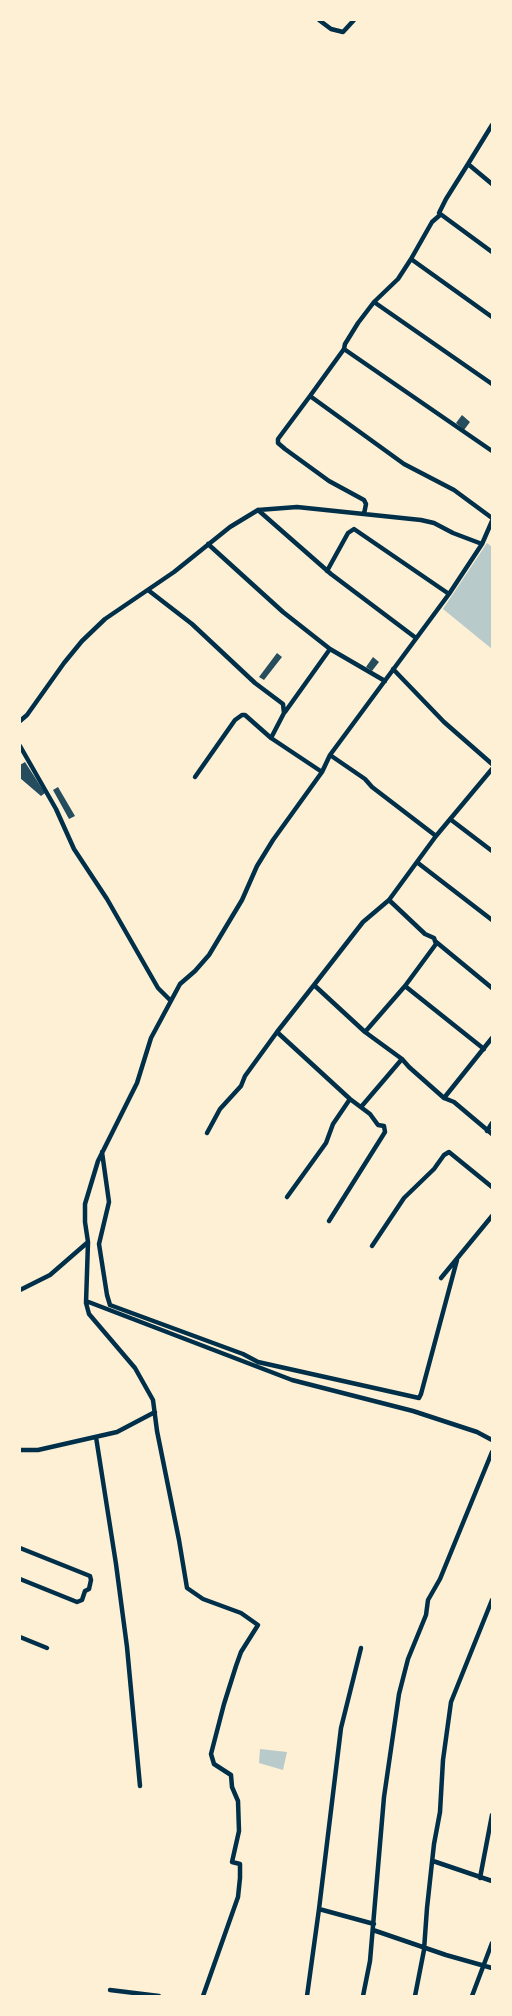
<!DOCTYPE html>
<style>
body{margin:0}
#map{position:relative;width:512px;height:2016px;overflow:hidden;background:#fdf0d5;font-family:"Roboto Condensed",sans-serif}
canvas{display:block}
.frame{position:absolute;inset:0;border:21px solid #fdf0d5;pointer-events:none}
</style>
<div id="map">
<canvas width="512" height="2016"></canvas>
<div class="frame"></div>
</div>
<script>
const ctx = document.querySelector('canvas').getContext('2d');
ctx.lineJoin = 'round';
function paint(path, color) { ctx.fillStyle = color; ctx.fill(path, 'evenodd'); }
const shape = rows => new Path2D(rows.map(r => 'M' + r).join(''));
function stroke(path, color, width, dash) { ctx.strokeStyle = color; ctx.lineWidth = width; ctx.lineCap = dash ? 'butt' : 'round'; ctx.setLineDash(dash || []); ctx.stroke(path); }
paint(shape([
 [487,543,492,547,492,649,443,609],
 [260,1749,287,1752,283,1770,259,1763]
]), '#b9caca');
paint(shape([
 [462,415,470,422,464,430,456,423],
 [277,653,282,657,264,680,259,677],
 [373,657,379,662,372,671,366,667],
 [25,762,45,793,41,796,20,778,20,765],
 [58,787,75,816,69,819,53,790]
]), '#264d5e');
stroke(shape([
 [319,20,331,29,343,32,354,20],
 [492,125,468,164,492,184],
 [468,164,446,199,439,213,492,252],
 [411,259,432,222,440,215],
 [374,302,492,384],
 [492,317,411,259,398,279,374,302,358,323,345,344,344,349,492,451],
 [310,396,344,349],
 [258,510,331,574,416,638],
 [364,514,366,504,364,500,329,481,285,449,278,443,278,439,310,396,404,464,454,490,492,518],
 [208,544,283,612,330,649,385,681],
 [327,571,348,533,354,529,449,594],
 [148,590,192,624,255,683,283,704,284,713,271,738,322,772],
 [393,669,444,722,492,764],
 [285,712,330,649],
 [20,721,27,715,64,663,82,641,105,619,174,572,230,527,258,510,297,507,421,520,434,523,453,533,482,544],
 [20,746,56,809,74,849,107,899,158,988,171,1001],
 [330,755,365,779,372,787,436,836],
 [492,769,436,836,389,900,363,922,314,985,365,1032,402,1059,409,1067,444,1098,454,1102,492,1134],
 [195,777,235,720,242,715,245,715,271,738],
 [450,819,492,851],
 [418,863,492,920],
 [389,900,425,934,434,938,436,944,405,986,484,1049],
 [435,941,492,988],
 [314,985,277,1032,350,1099,370,1114,378,1125,384,1126,385,1132,329,1221],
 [365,1032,405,986],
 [444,1098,492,1038],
 [361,1107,402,1059],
 [487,1131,492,1123],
 [207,1133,220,1109,241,1086,245,1076,277,1032],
 [102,1152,109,1202,99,1244,107,1295,110,1305,243,1354,258,1362,419,1398,421,1394,457,1260],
 [287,1197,326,1143,333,1124,350,1099],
 [372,1246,404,1198,434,1169,444,1155,449,1152,492,1187],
 [441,1278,492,1216],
 [20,1290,50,1275,88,1242],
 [86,1301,292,1380,413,1411,477,1432,492,1440],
 [96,1437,116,1564,127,1647,140,1786],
 [20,1450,38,1450,117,1432,155,1412],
 [20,1548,90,1576,91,1580,89,1589,85,1591,82,1600,77,1602,20,1579],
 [20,1637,47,1648],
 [361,1648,341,1728,319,1909,374,1924],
 [433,1861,492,1881],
 [480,1878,492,1815],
 [373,1930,446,1955,492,1968],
 [110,1990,159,1996],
 [203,1996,238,1897,240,1878,240,1864,232,1862,239,1831,238,1801,232,1787,231,1775,214,1764,211,1754,224,1704,236,1666,241,1652,258,1625,241,1613,203,1599,187,1588,179,1540,157,1431,153,1400,135,1368,89,1314,86,1303,88,1242,85,1222,85,1204,98,1161,137,1083,151,1038,180,984,195,971,209,955,242,900,257,866,273,840,322,772,330,755,449,594,482,544,492,521],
 [307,1996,319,1909],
 [363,1996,370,1961,384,1797,399,1694,408,1659,426,1615,428,1600,440,1579,492,1452],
 [415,1996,424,1950,427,1908,434,1844,440,1812,443,1760,451,1702,492,1600],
 [472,1996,492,1943]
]), '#003049', 4.5);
</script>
